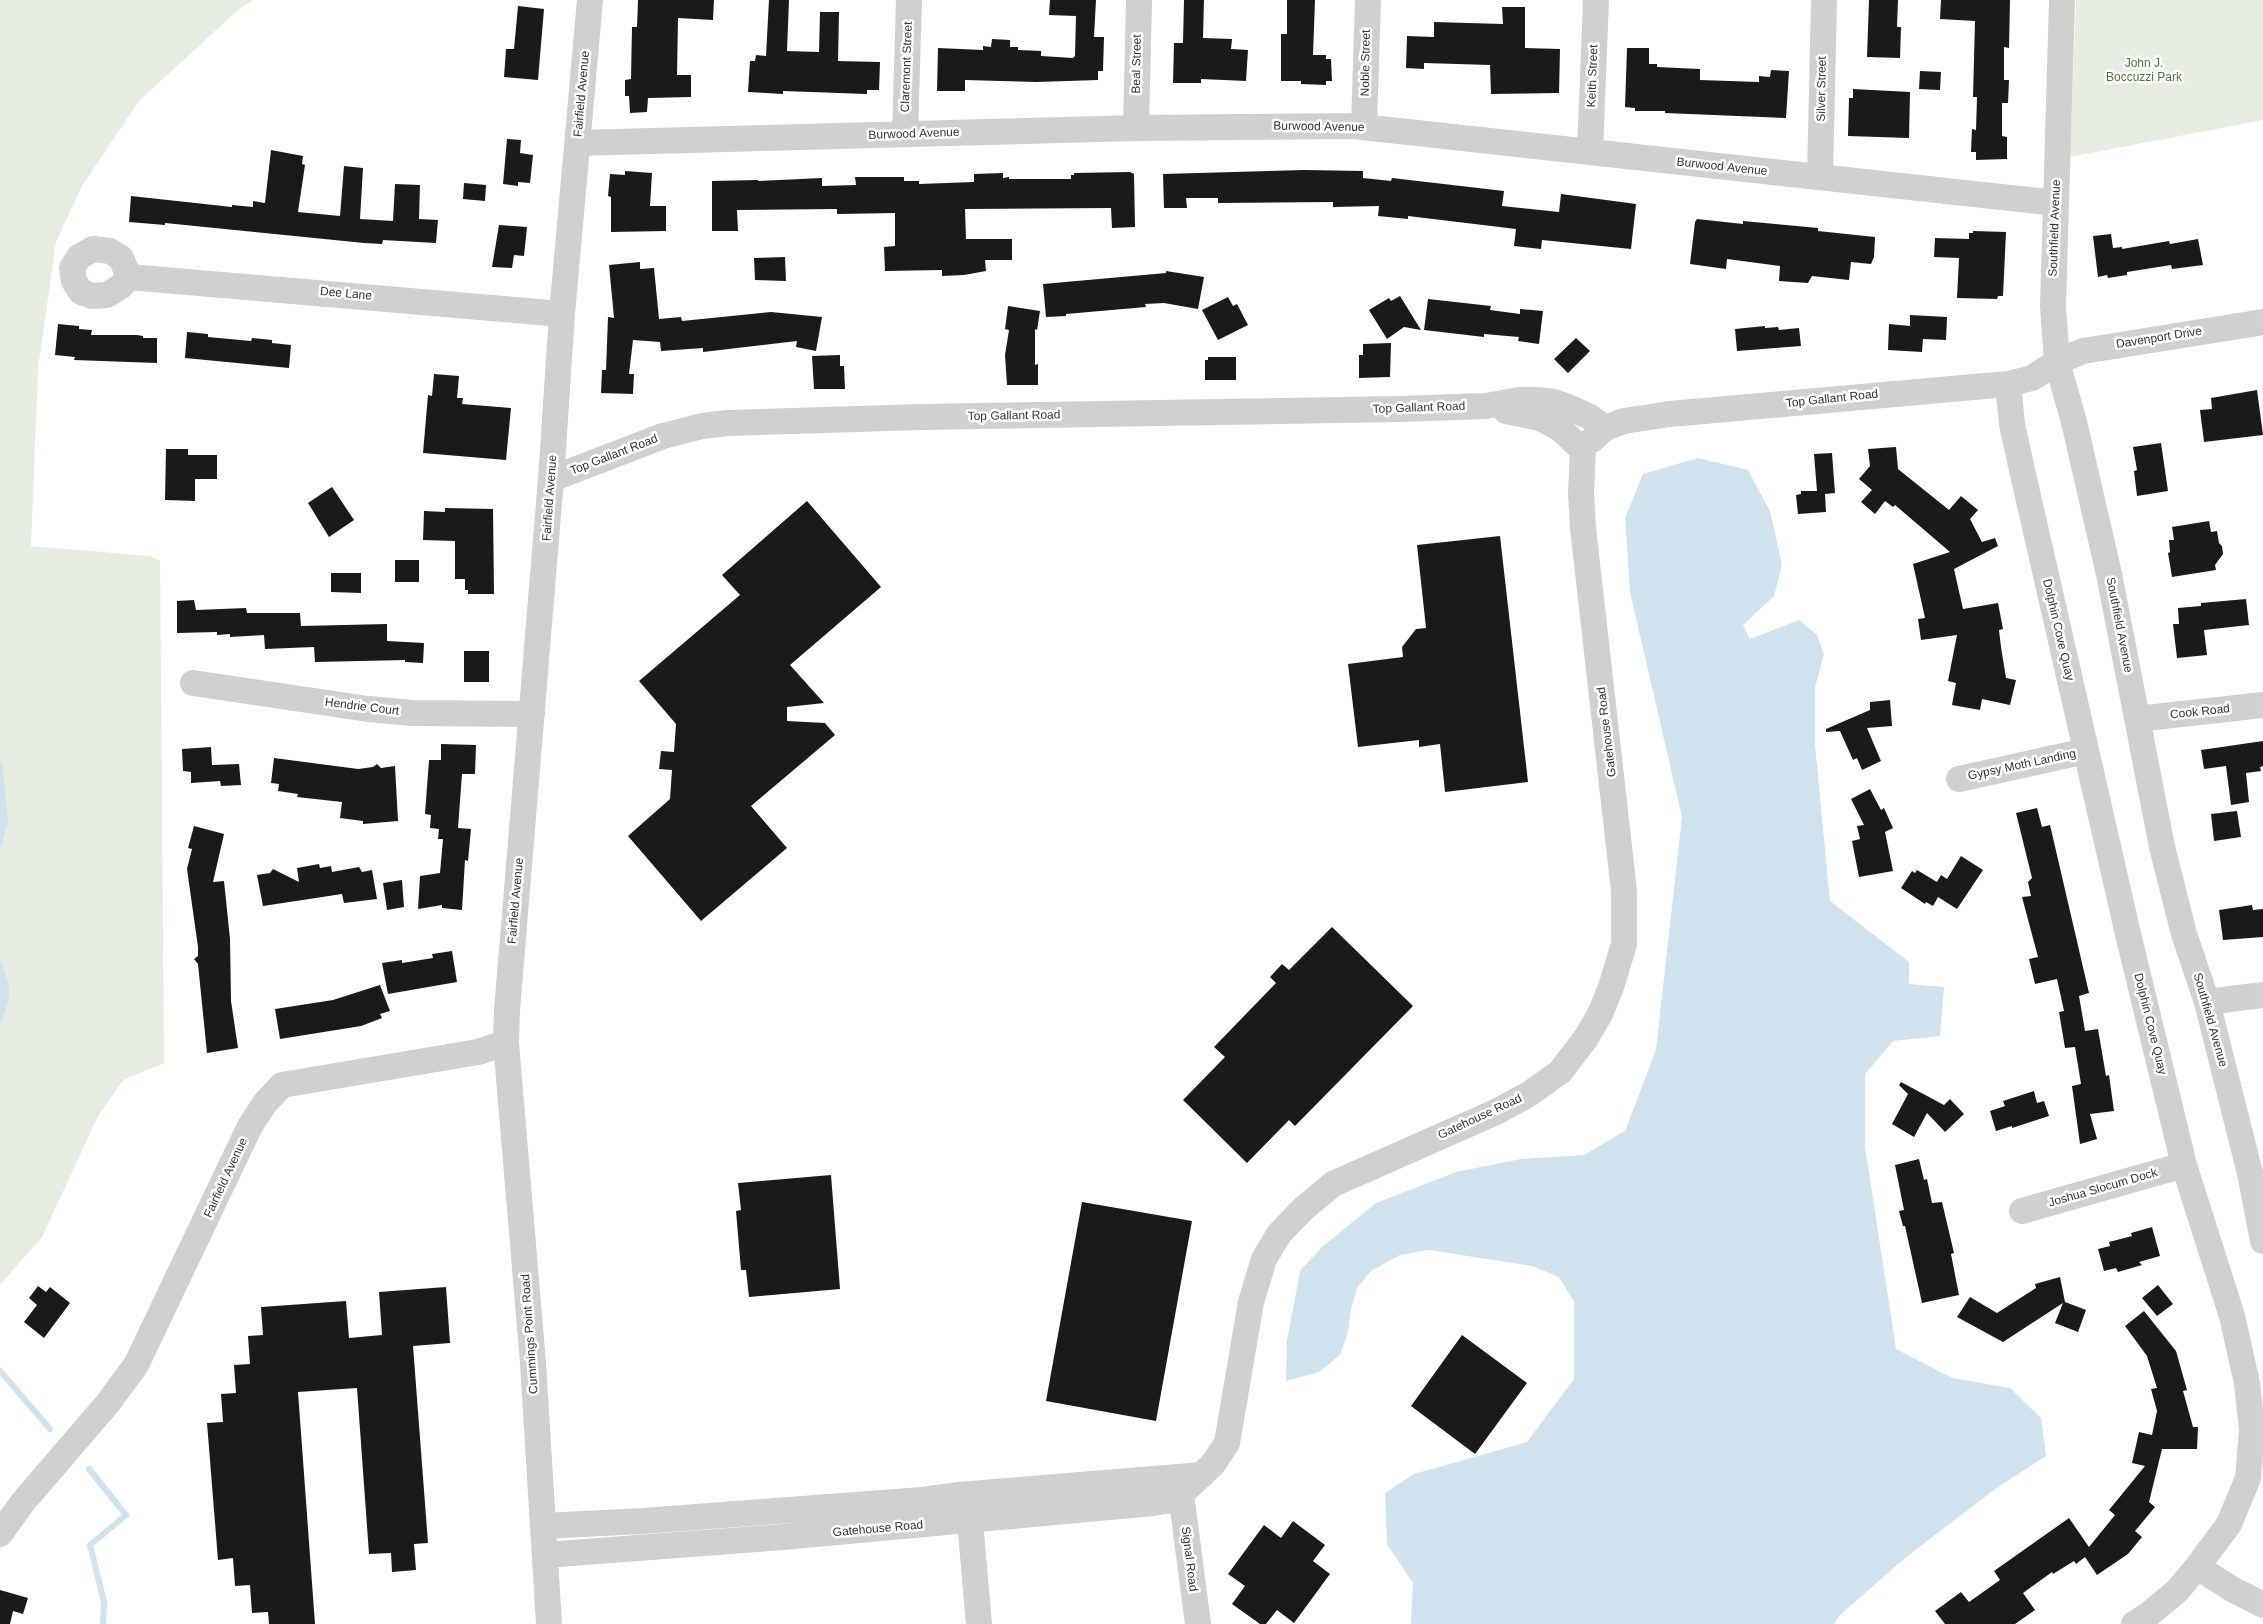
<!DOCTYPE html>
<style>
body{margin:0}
canvas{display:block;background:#fff}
</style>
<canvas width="2263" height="1624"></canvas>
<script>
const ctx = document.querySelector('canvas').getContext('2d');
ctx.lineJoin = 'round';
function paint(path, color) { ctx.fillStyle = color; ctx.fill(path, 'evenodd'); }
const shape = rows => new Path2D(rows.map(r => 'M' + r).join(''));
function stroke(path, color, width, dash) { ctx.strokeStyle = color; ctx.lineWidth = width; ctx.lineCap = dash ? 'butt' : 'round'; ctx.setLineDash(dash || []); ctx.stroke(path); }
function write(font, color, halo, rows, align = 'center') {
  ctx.font = font + ' Arial,sans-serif'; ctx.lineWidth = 5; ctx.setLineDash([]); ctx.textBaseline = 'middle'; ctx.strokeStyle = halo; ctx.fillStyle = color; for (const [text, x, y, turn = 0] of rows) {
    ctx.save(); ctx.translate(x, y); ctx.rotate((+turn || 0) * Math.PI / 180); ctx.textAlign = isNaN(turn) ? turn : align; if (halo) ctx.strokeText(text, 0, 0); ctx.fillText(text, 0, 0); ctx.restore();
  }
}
paint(shape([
 [0,0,253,0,239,9,139,101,82,186,56,242,38,369,31,546,151,556,160,561,164,1063,123,1080,98,1116,42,1237,0,1285],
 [2076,0,2263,0,2263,120,2070,157]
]), '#e6ecdf');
paint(shape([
 [1698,458,1748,470,1770,511,1782,565,1774,596,1743,625,1750,639,1799,620,1817,635,1824,654,1815,687,1815,745,1830,901,1909,962,1909,984,1944,987,1940,1036,1893,1041,1865,1074,1865,1147,1896,1349,1952,1378,2010,1388,2041,1418,2046,1456,1995,1489,1905,1558,1840,1615,1834,1624,1411,1624,1413,1583,1387,1544,1385,1493,1414,1474,1527,1442,1574,1379,1574,1302,1559,1277,1532,1266,1429,1250,1400,1255,1371,1271,1357,1288,1351,1309,1348,1332,1340,1355,1319,1372,1286,1381,1287,1341,1300,1271,1322,1247,1376,1203,1456,1172,1521,1159,1584,1155,1625,1131,1656,1050,1682,817,1630,592,1625,518,1643,474],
 [0,757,3,768,8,820,0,852],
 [0,958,9,986,9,999,0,1027]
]), '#cfe2ee');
stroke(shape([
 [0,1371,50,1429],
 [89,1469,126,1515,90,1545,104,1602,103,1624]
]), '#cfe2ee', 6);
paint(shape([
 [638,0,714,0,713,20,678,18,677,75,691,75,691,97,648,98,647,112,630,113,629,96,625,96,625,80,631,79,632,27,637,27],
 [769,0,789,0,787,51,819,52,820,12,839,12,838,61,880,62,879,90,867,90,867,94,783,91,783,94,748,92,750,61,755,61,756,55,766,56],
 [1050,0,1096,0,1094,37,1104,37,1103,71,1098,71,1098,80,1037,82,965,80,965,91,937,91,938,48,983,50,983,46,991,47,992,39,1010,40,1010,47,1018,47,1018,50,1041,51,1041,56,1073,58,1075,56,1076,16,1049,15],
 [1184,0,1204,0,1203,38,1232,39,1231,49,1248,50,1246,81,1201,79,1201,83,1173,83,1174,43,1183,43],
 [1287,0,1315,0,1313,55,1326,55,1326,59,1331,59,1332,81,1326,81,1326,85,1301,84,1301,81,1281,81,1281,34,1287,34],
 [1869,0,1898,0,1897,27,1901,27,1900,58,1867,57],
 [1941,0,2010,0,2009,48,2004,47,2004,80,2009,80,2008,103,2002,103,2002,136,2007,137,2007,159,1976,160,1976,152,1971,152,1972,129,1976,130,1977,97,1973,97,1975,21,1940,19],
 [518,6,544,9,538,80,504,77,506,49,514,49],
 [1502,7,1525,7,1525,48,1560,49,1559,93,1491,94,1490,65,1424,63,1424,69,1406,68,1407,36,1434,37,1434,22,1503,24],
 [1627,48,1649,48,1649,64,1657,64,1657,67,1700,69,1700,80,1759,82,1759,76,1770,77,1771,70,1789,71,1786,118,1665,113,1665,111,1635,111,1635,108,1625,107],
 [1920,71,1941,72,1940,90,1919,89],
 [1853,89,1910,92,1909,138,1848,136,1849,98,1853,98],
 [507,139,521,140,520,153,533,155,530,183,518,182,518,186,503,184],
 [271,150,303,156,302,164,305,165,298,212,340,216,344,166,363,168,360,219,393,221,395,184,420,185,419,219,438,220,436,243,383,240,382,244,364,243,165,223,165,225,129,222,131,196,232,207,232,205,253,207,253,201,265,203],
 [1304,170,1363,171,1363,178,1391,181,1392,178,1504,191,1502,206,1559,212,1561,194,1636,204,1631,249,1542,240,1541,249,1514,246,1516,229,1408,216,1408,219,1378,216,1379,206,1333,207,1333,202,1218,203,1218,198,1186,198,1187,208,1164,208,1163,174],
 [625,171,652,173,650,206,666,206,666,231,611,232,611,197,608,196,610,174,625,175],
 [1130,172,1134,174,1135,227,1112,228,1111,208,965,209,966,239,1012,239,1012,260,985,260,986,271,964,275,942,276,942,270,885,271,884,247,895,246,895,213,837,214,837,209,737,210,738,231,712,231,712,181,758,180,758,181,822,178,822,186,856,185,855,177,904,177,904,181,919,181,919,184,974,182,974,174,1003,173,1003,178,1009,177,1009,179,1071,179,1071,175,1074,175,1074,173],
 [464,183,486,185,485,201,463,199],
 [1697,219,1743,224,1743,221,1818,228,1818,231,1875,237,1874,257,1871,264,1851,262,1849,280,1812,276,1808,283,1779,281,1780,266,1727,259,1726,269,1690,264,1695,222],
 [499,225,527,227,524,256,514,255,512,268,492,267],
 [1973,231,2006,232,2003,296,1998,296,1997,299,1957,298,1959,258,1934,257,1935,238,1969,239,1969,233,1973,233],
 [2111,234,2113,248,2122,247,2122,249,2169,241,2170,244,2198,239,2203,265,2172,269,2171,265,2127,272,2127,275,2108,278,2107,275,2098,277,2093,236],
 [785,257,786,281,755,280,754,258],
 [640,262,640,269,654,268,659,319,681,317,682,321,771,312,822,317,816,351,796,347,797,341,703,352,703,348,661,351,660,342,633,340,629,374,634,374,633,394,601,393,602,370,606,370,608,317,614,318,609,265],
 [1166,271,1204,277,1198,309,1164,303,1145,304,1146,307,1066,314,1066,316,1046,317,1043,284,1166,273],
 [1400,296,1421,330,1404,327,1387,339,1369,310,1389,298,1391,301],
 [1228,297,1233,306,1237,304,1248,325,1218,340,1202,310],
 [1428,299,1491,306,1490,310,1520,314,1520,309,1543,311,1539,344,1518,341,1519,337,1484,334,1484,337,1424,330],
 [1008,306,1040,311,1037,330,1035,329,1035,365,1038,364,1038,385,1007,385,1005,355,1009,330,1005,329],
 [1910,315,1947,317,1946,340,1923,339,1922,352,1888,350,1889,324,1910,326],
 [58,324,79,326,79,329,92,330,91,335,137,335,143,336,143,338,157,338,157,363,74,360,75,357,55,355],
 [1765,326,1765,328,1778,327,1779,330,1799,328,1801,346,1737,351,1735,329],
 [187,332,208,334,208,337,251,341,252,338,272,340,272,343,291,345,289,368,185,358],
 [1576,338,1590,351,1568,373,1554,359],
 [1391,343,1390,377,1359,378,1359,355,1363,355,1363,344],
 [840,355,840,366,844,366,845,389,814,389,812,356],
 [1208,357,1236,357,1236,380,1205,380,1205,360,1208,360],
 [434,374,459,376,457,398,463,398,462,404,511,408,506,460,423,453,428,395,432,396],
 [2257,390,2263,435,2204,442,2200,410,2212,409,2211,398],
 [2161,443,2168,491,2137,496,2134,471,2137,470,2133,447],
 [1896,447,1898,469,1949,510,1961,496,1978,510,1970,519,1982,542,1995,538,1998,546,1954,569,1963,609,1998,603,2003,629,1999,630,2001,647,2006,678,2016,680,2010,705,1982,699,1980,710,1952,705,1956,683,1948,681,1957,635,1921,640,1918,619,1925,618,1913,564,1950,552,1895,505,1893,507,1885,501,1875,514,1861,502,1872,490,1859,479,1870,466,1868,449],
 [166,449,188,449,188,455,217,455,217,479,195,479,195,501,165,500],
 [1832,453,1835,493,1825,494,1826,512,1798,514,1796,495,1801,494,1801,491,1817,491,1814,454],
 [332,487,354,520,329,537,308,503],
 [807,501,881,587,790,665,824,703,787,707,787,721,825,723,835,735,751,806,787,848,701,921,628,836,670,799,672,770,659,769,661,751,674,752,676,724,639,681,740,595,722,575],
 [445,508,493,509,494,594,468,594,468,590,465,590,465,579,455,579,455,541,423,540,424,511,445,512],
 [2209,521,2211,532,2217,531,2219,543,2222,546,2223,554,2215,565,2216,570,2172,577,2168,553,2170,552,2169,540,2174,540,2172,527],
 [1500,536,1528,782,1445,792,1440,744,1419,747,1419,740,1358,747,1348,664,1403,657,1402,647,1416,629,1426,628,1417,545],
 [395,560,419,560,419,582,395,582],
 [331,573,361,573,361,593,331,592],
 [2246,599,2249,625,2204,630,2207,655,2177,658,2173,624,2179,624,2178,608,2201,606,2201,603],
 [194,600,196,610,246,608,247,613,300,613,301,626,387,624,387,641,424,643,423,663,405,662,405,660,315,662,314,647,265,649,264,635,230,637,230,634,217,635,217,632,177,633,177,601],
 [464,651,489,651,489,682,464,682],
 [1890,700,1892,726,1867,728,1881,761,1862,770,1857,758,1853,760,1840,731,1826,732,1826,729,1870,710,1870,702],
 [2263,741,2263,766,2260,767,2261,771,2246,773,2249,802,2231,805,2226,766,2204,769,2201,750],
 [441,744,476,745,475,774,462,774,458,828,471,829,468,861,465,860,462,910,442,908,442,905,418,909,420,876,440,873,443,839,438,839,439,829,430,828,431,815,425,814,429,760,441,760],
 [211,747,212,765,239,764,241,785,221,786,220,781,191,783,191,772,183,771,182,749],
 [274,758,358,769,373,767,377,764,381,768,395,766,398,821,363,824,363,821,340,818,342,802,297,797,298,794,278,791,279,784,271,783],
 [1870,789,1881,810,1884,808,1893,828,1885,832,1893,871,1859,877,1852,841,1860,839,1857,826,1864,825,1851,799],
 [2037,808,2042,827,2050,825,2089,993,2079,996,2085,1031,2098,1029,2106,1076,2109,1075,2114,1111,2090,1114,2097,1139,2080,1144,2072,1086,2081,1084,2075,1047,2065,1048,2059,1012,2064,1011,2057,979,2035,984,2029,959,2038,957,2022,897,2031,896,2028,882,2032,878,2016,813],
 [2237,811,2241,837,2214,841,2211,814],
 [194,826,224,834,213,882,224,881,230,939,231,1001,238,1048,207,1053,198,964,194,959,198,956,198,947,187,869,192,849,188,848],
 [1961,856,1983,870,1957,909,1938,897,1933,906,1926,902,1925,904,1901,888,1912,871,1915,873,1917,870,1937,882,1941,875,1947,879],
 [319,864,320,868,331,866,332,872,359,867,362,872,372,870,377,899,344,903,342,894,263,906,257,875,270,873,273,869,299,882,297,868],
 [402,880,404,907,387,910,383,883],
 [2252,905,2253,910,2263,909,2263,937,2223,940,2219,910],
 [1332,927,1413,1006,1295,1126,1289,1120,1247,1163,1183,1100,1225,1057,1214,1047,1276,983,1270,977,1282,964,1289,970],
 [452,951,457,982,388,994,382,963,402,960,402,963,433,958,432,954],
 [380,985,390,1011,380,1014,382,1018,361,1026,280,1039,275,1009,333,1000],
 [1901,1082,1944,1105,1950,1099,1964,1114,1945,1132,1927,1113,1914,1137,1892,1124,1908,1094,1899,1085],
 [2034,1091,2037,1103,2044,1101,2049,1116,2012,1128,2012,1126,1996,1131,1990,1111,2005,1106,2003,1101],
 [1919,1159,1924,1180,1927,1179,1932,1203,1942,1202,1954,1253,1951,1254,1959,1295,1922,1303,1905,1226,1903,1226,1899,1211,1904,1210,1895,1165],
 [831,1175,840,1289,749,1297,746,1270,741,1270,736,1211,741,1210,738,1183],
 [1082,1202,1192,1221,1156,1421,1046,1401],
 [2152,1227,2160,1256,2139,1262,2142,1265,2118,1272,2116,1268,2104,1271,2098,1249,2110,1246,2109,1242,2132,1236,2131,1233],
 [2060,1277,2065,1302,2086,1310,2078,1332,2055,1323,2063,1303,2003,1342,1957,1317,1970,1297,1997,1313,2036,1288,2035,1284],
 [2158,1285,2173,1304,2157,1316,2142,1298],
 [38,1286,46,1292,50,1287,70,1303,44,1338,24,1322,37,1305,29,1298],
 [446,1287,450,1343,413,1346,428,1543,414,1544,416,1570,392,1572,391,1553,369,1554,357,1388,298,1392,315,1624,269,1624,268,1612,252,1613,250,1585,235,1586,233,1558,218,1560,207,1423,223,1422,221,1394,236,1393,234,1365,250,1364,248,1336,263,1335,261,1307,346,1301,349,1338,382,1335,379,1292],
 [2144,1311,2176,1351,2187,1390,2183,1391,2193,1427,2198,1427,2197,1449,2162,1449,2149,1502,2155,1507,2135,1531,2142,1537,2128,1554,2097,1575,2085,1557,2076,1564,2074,1561,2053,1574,2052,1572,2023,1593,2035,1610,2015,1624,1945,1624,1935,1611,1961,1592,1969,1602,2000,1580,1994,1571,2069,1518,2089,1547,2115,1515,2109,1510,2145,1466,2132,1463,2139,1432,2152,1435,2157,1411,2151,1389,2157,1388,2147,1356,2125,1326],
 [1462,1335,1527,1383,1475,1454,1411,1406],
 [1293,1521,1325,1545,1313,1561,1330,1574,1294,1623,1277,1610,1266,1624,1260,1624,1232,1604,1245,1586,1228,1574,1264,1525,1281,1538],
 [0,1590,28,1598,23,1614,13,1611,10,1624,0,1624]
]), '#1a1a1a');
stroke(shape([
 [2062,0,2053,306,2057,362,2074,422,2109,574,2162,847,2184,934,2207,1002,2250,1173,2263,1241],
 [1364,127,1368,0],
 [1136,128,1139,0],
 [905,134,909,0],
 [578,143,1136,128,1353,126,2056,203],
 [1590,152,1596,0],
 [1820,177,1824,0],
 [129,277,121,258,110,251,93,249,79,257,72,268,74,281,81,292,92,296,107,295,120,287,129,277,562,314],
 [2008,384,2012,424,2022,470,2128,934,2184,1165,2232,1316,2247,1383,2252,1430,2248,1478,2229,1524,2197,1567,2177,1591,2148,1615,2134,1624],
 [1506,411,1540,418,1559,428,1583,450],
 [1592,440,1605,428,1624,421,1670,414,2008,384,2032,378,2057,362,2083,351,2263,322],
 [551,479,663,436,702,426,728,423,921,417,1399,409,1486,406,1519,400,1537,400,1554,402,1573,409,1590,417,1605,428],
 [193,683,368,709,413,713,532,714],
 [2137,719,2263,705],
 [1959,779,2086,751],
 [2207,1002,2263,995],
 [2022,1211,2184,1165],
 [1181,1494,1198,1624],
 [970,1521,979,1624],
 [543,1526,643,1521,922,1500,959,1495,1202,1475],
 [0,1534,23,1502,108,1403,136,1365,250,1126,265,1103,282,1085,478,1052,506,1043],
 [545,1555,783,1537,1153,1503,1166,1501,1181,1494,1213,1464,1227,1443,1251,1302,1264,1259,1279,1234,1303,1209,1333,1184,1496,1112,1529,1094,1560,1072,1586,1038,1600,1014,1611,987,1624,944,1624,891,1583,528,1581,494,1583,450],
 [2197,1567,2232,1589,2263,1605],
 [549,1624,533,1363,506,1043,507,1010,551,479,562,314,590,0]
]), '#d0d0d0', 26);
write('12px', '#333', '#fff', [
 ["Noble Street",1366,63,-89],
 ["Beal Street",1137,64,-89],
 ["Claremont Street",907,67,-88],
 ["Keith Street",1593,76,-88],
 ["Silver Street",1822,89,-89],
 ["Fairfield Avenue",582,94,-85],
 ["Burwood Avenue",1319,127,1],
 ["Burwood Avenue",914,134,-2],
 ["Burwood Avenue",1722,167,6],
 ["Southfield Avenue",2055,228,-88],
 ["Dee Lane",346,294,5],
 ["Davenport Drive",2159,338,-9],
 ["Top Gallant Road",1832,399,-6],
 ["Top Gallant Road",1419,408,-2],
 ["Top Gallant Road",1014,416,-1],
 ["Top Gallant Road",614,455,-21],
 ["Fairfield Avenue",550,498,-86],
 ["Southfield Avenue",2119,625,79],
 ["Dolphin Cove Quay",2058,630,77],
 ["Hendrie Court",362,707,7],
 ["Cook Road",2200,712,-6],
 ["Gatehouse Road",1607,732,-97],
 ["Gypsy Moth Landing",2022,765,-12],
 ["Fairfield Avenue",516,901,-85],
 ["Southfield Avenue",2210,1020,74],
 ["Dolphin Cove Quay",2150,1024,76],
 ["Gatehouse Road",1480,1117,-25],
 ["Fairfield Avenue",226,1178,-65],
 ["Joshua Slocum Dock",2103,1188,-16],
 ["Cummings Point Road",530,1334,-94],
 ["Gatehouse Road",878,1529,-5],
 ["Signal Road",1189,1559,83]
]);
write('12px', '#56703f', '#fff', [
 ["John J.",2144,64],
 ["Boccuzzi Park",2144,78]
]);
</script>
